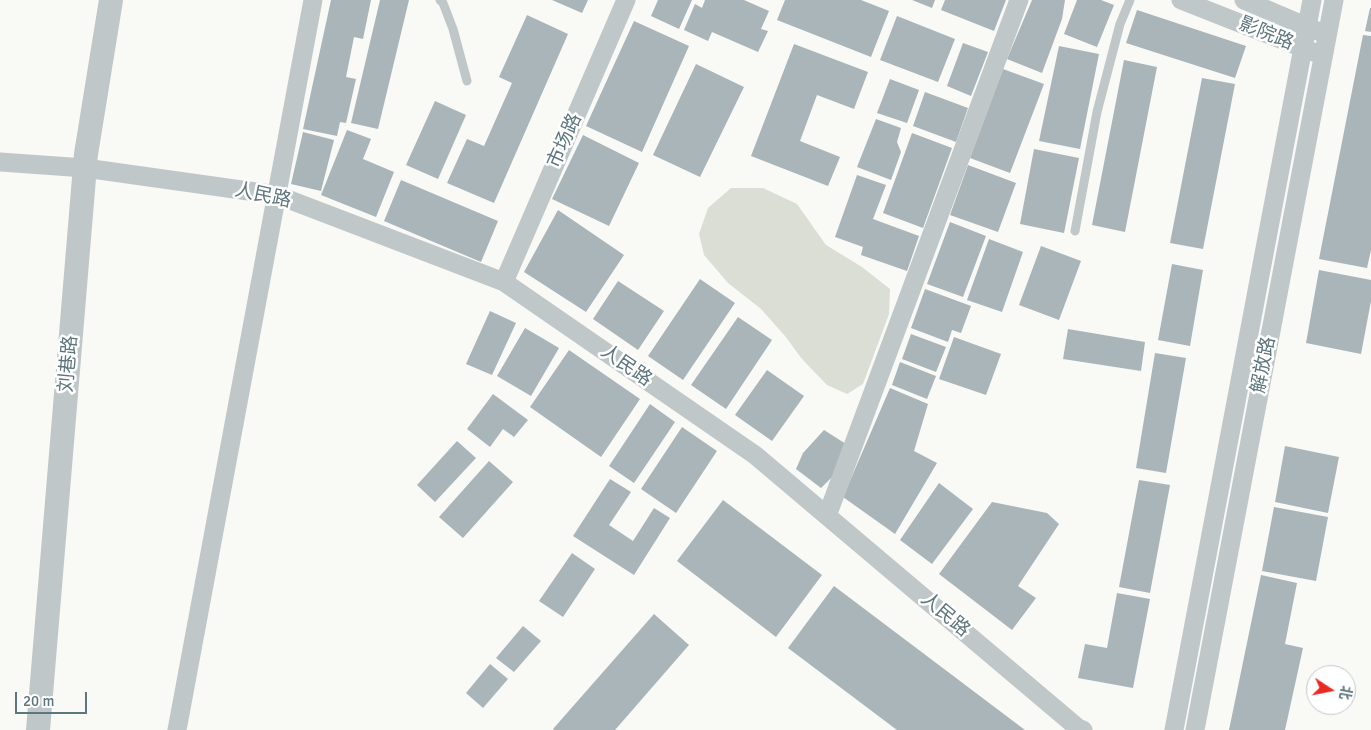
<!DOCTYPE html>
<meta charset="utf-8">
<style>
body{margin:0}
#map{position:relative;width:1371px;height:730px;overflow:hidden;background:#f9f9f6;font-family:Signika,"Noto Sans SC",sans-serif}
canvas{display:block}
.north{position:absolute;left:1306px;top:665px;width:50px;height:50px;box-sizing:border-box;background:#fff;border:1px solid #bfc8cb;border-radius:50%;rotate:101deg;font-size:14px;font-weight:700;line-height:20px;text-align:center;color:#5e767d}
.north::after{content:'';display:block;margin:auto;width:18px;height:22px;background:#eb2924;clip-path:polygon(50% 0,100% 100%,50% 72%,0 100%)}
.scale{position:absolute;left:15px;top:692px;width:72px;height:22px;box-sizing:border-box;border:2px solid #5e767d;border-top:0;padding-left:6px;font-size:15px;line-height:18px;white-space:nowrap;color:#5e767d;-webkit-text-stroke:4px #fff;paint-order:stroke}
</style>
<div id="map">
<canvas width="1371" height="730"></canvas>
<div class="north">北</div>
<div class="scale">20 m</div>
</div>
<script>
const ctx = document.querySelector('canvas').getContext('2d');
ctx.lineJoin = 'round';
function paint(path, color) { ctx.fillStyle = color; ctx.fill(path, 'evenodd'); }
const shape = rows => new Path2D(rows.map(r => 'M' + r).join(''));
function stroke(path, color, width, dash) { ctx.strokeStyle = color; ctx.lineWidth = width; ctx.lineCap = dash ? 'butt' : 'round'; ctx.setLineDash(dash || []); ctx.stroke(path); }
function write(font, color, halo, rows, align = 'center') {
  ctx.font = font + ' Signika,"Noto Sans SC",sans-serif'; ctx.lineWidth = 5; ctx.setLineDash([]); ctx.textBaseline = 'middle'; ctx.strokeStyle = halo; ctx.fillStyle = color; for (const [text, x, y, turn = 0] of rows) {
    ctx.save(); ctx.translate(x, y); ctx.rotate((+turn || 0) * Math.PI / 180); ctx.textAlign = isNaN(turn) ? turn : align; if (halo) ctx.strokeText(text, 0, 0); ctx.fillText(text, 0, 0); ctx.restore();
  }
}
paint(shape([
 [731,188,763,188,797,204,826,245,862,267,890,289,889,314,863,384,847,394,827,385,802,359,785,336,761,309,728,283,704,255,699,234,708,208]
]), '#daded5');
paint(shape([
 [331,0,371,0,363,39,354,37,346,77,356,79,346,123,340,122,337,136,303,129],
 [380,0,409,0,378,129,351,123],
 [552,0,588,0,582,13],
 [658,0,692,0,679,29,651,16],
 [705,0,744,0,769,11,761,29,768,31,758,52,712,32,708,41,684,30,695,4,702,8],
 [785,0,861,0,889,11,871,57,777,20],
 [912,0,935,0,932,8],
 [945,0,1006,0,994,31,941,10],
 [1032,0,1065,0,1062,19,1042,73,1007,59],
 [1077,0,1101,0,1114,5,1097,47,1064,34],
 [1370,8,1371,8,1371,32,1365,31],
 [1137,10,1246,46,1235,78,1126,43],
 [527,15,568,34,494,203,447,183,467,139,484,146,512,83,499,77],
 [897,16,955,39,938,82,880,60],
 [634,21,689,46,642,152,586,126],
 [1363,35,1371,36,1371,250,1367,268,1319,259],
 [963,43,988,52,971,96,947,86],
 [794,44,868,72,854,109,817,95,800,141,840,157,828,186,751,156],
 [1059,46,1099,54,1080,149,1039,141],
 [1124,60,1157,67,1125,232,1092,225],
 [696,64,744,87,700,177,653,155],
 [1003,69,1044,84,1010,173,970,158],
 [1202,78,1235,84,1203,249,1170,243],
 [890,79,919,90,907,123,877,113],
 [925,92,968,108,956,142,913,126],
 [435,101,466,115,438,179,406,165],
 [876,119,901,128,897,142,901,152,891,180,857,167],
 [347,130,371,139,363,159,394,172,376,217,321,195],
 [303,132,334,140,321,191,291,184],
 [912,133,952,148,923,228,883,213],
 [583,135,639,163,609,226,552,199],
 [1034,149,1079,158,1064,233,1020,224],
 [968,165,1016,183,998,232,950,215],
 [857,175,886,185,873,219,919,236,907,271,861,255,863,247,835,237],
 [401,180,498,221,481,262,384,221],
 [558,210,624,255,586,312,524,272],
 [950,222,986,236,963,297,927,284],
 [989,239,1023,252,1002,312,967,300],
 [1041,246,1081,261,1059,320,1019,305],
 [1172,264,1203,270,1190,346,1158,340],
 [1319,270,1371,280,1371,301,1361,354,1306,343],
 [700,279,735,303,683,380,648,356],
 [618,281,664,311,638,350,593,319],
 [925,289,971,306,961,333,952,330,948,342,911,328],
 [490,311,516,323,492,375,466,364],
 [738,317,772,340,726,409,691,385],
 [525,328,559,348,531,396,497,376],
 [1068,329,1145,342,1141,371,1063,359],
 [911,334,946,347,936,372,902,359],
 [954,337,1001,354,986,395,939,379],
 [569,350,640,399,601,457,530,407],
 [1155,353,1186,358,1166,473,1136,468],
 [900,362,936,376,927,399,892,385],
 [767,370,804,396,772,441,735,415],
 [890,388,928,404,914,451,937,463,895,534,843,497],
 [493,394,528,420,514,437,503,429,490,447,467,429],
 [650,404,675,422,634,483,609,466],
 [682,427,717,451,676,513,641,489],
 [824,430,846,444,833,476,821,488,796,469,803,453],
 [457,441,476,458,435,502,417,485],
 [1285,446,1339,457,1328,513,1275,502],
 [489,461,513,482,463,538,439,517],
 [610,479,631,492,609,525,633,541,654,508,670,518,634,575,573,536],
 [1139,480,1170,485,1150,593,1119,587],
 [939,483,973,509,932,564,900,540],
 [723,500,822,575,776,637,677,561],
 [992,502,1047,513,1059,524,1018,586,1036,598,1012,630,939,574],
 [1274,507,1328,517,1316,581,1262,571],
 [572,553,595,569,563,617,539,601],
 [1261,575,1297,583,1285,644,1303,648,1285,730,1229,730],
 [834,586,1025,730,897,730,788,648],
 [1117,593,1150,599,1133,688,1078,678,1085,644,1107,648],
 [654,614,689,645,615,730,554,730,553,729],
 [523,626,541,641,514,672,496,658],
 [490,664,508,679,483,708,466,693]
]), '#a9b5b9');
stroke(shape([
 [440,0,443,3,453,29,467,81],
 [1075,231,1097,112,1120,24,1130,0]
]), '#c0c7c9', 9);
stroke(shape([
 [1181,0,1313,52],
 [1244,0,1317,31],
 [0,162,85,168,277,195,504,282,755,455,1078,728,1083,730],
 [504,282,626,0],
 [827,516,1019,0],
 [177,730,313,0],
 [1174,730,1312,0],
 [1195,730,1334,0]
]), '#c0c7c9', 19);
stroke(shape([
 [38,730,86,154,111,0]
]), '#c0c7c9', 24);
write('19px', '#5e767d', '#fff', [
 ["影院路",1266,34,22],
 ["市场路",565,141,-66],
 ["人民路",263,196,12],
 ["刘巷路",69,364,-85],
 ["解放路",1264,365,-79],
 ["人民路",626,366,35],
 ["人民路",945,615,40]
]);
</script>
